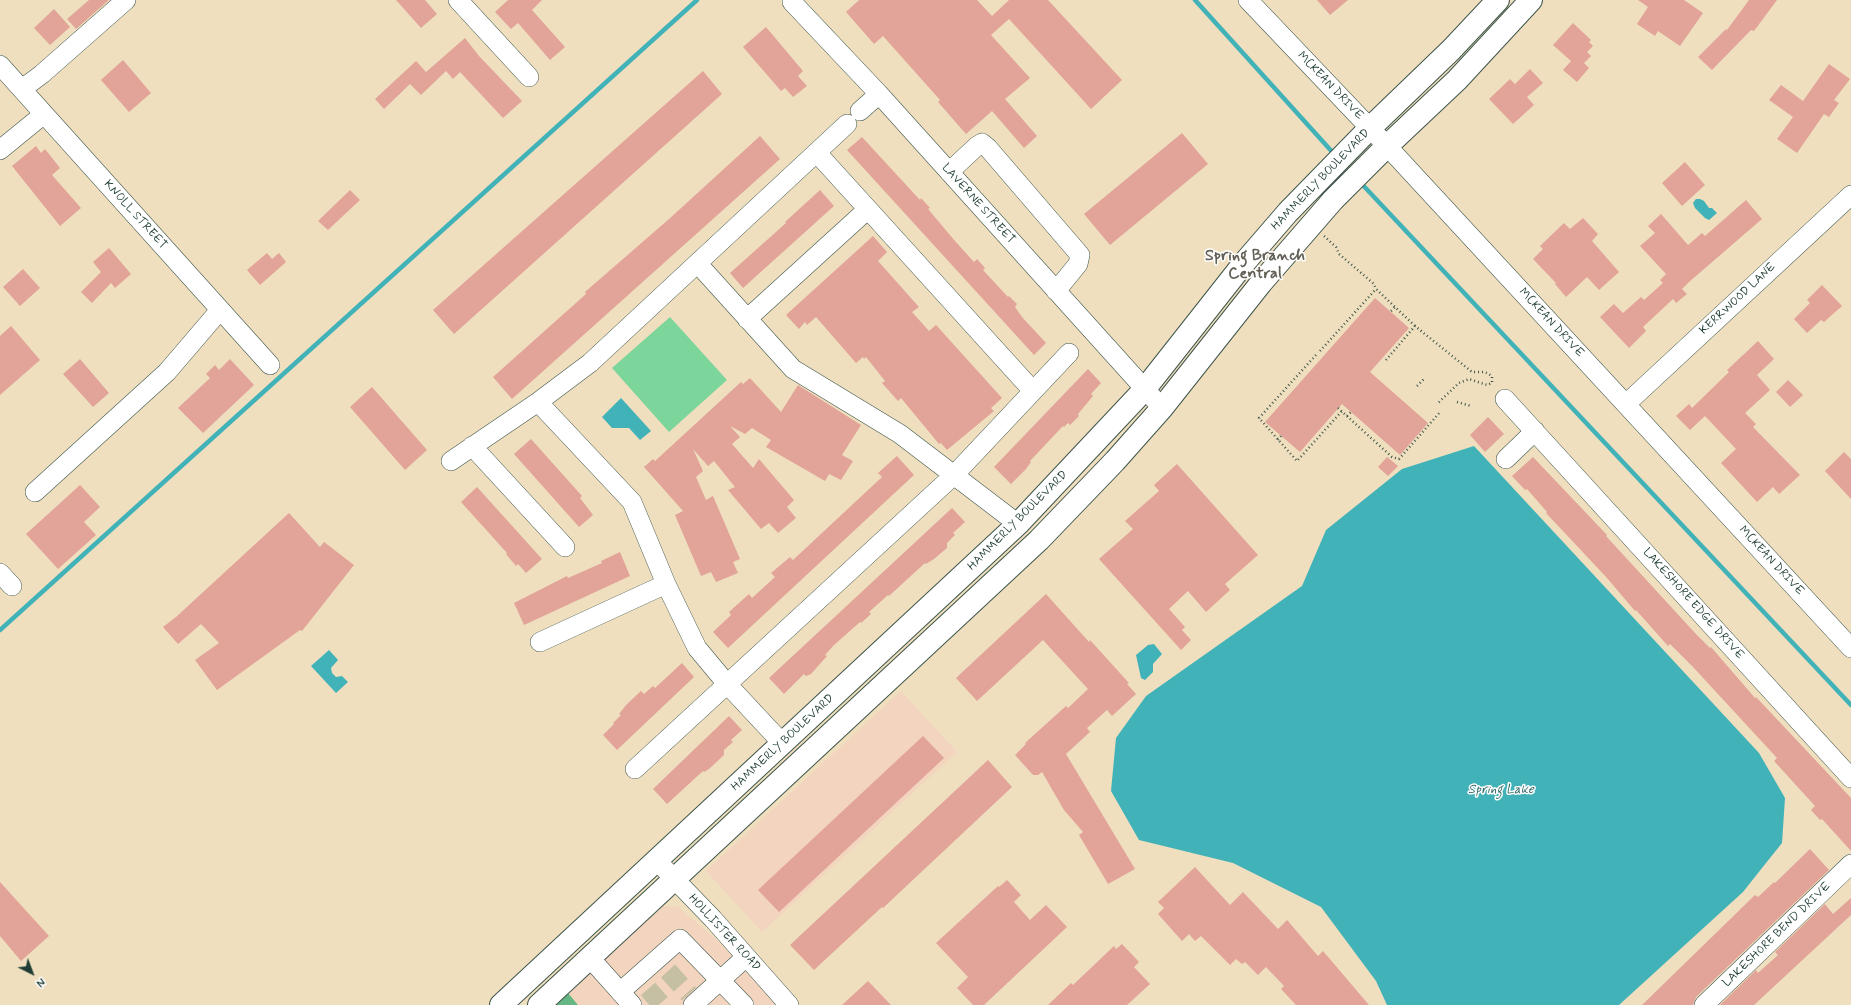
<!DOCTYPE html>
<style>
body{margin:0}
#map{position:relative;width:1851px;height:1005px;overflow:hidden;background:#efdfbf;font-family:Mynerve,sans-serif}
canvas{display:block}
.north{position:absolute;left:12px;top:953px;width:40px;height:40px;-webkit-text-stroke:3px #fff;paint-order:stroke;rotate:138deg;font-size:11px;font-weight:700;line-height:16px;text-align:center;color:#1f3d34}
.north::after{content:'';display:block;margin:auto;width:14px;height:18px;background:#1f3d34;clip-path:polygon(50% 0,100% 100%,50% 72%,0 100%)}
</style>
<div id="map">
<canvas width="1851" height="1005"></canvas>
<div class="north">N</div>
</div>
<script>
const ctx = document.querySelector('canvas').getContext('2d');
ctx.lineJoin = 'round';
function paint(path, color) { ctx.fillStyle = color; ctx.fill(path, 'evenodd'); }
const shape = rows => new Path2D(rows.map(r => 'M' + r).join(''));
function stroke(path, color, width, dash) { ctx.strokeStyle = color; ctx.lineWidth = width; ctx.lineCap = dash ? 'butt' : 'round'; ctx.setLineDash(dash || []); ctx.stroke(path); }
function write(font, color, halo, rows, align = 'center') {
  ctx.font = font + ' Mynerve,sans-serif'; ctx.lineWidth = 3; ctx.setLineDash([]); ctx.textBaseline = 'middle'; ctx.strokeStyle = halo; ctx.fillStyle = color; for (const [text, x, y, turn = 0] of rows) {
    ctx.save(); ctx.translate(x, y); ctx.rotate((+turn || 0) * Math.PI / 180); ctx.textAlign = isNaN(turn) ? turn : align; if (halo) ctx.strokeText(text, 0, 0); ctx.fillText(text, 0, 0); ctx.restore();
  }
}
paint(shape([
 [901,691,957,752,762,932,706,871],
 [663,906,678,907,716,939,776,1005,578,1005,568,993]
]), '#f3d4be');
paint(shape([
 [670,317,727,380,669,432,612,368]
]), '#7cd59b');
paint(shape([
 [568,993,578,1005,556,1005]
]), '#65b683');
paint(shape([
 [1696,199,1700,199,1704,201,1709,208,1712,208,1717,213,1709,220,1705,218,1695,208,1693,203],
 [621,398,651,431,640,440,629,428,612,428,602,417],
 [1474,446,1759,753,1785,798,1782,843,1762,868,1743,892,1619,1005,1387,1005,1376,981,1321,907,1233,863,1139,840,1111,791,1116,738,1146,696,1302,586,1326,530,1402,469],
 [1154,644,1162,654,1153,664,1153,672,1145,680,1141,678,1136,655,1148,645],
 [329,650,338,660,331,668,332,673,336,677,342,676,348,682,336,693,311,666]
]), '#41b2b8');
stroke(shape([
 [1195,0,1335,155],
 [1359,181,1851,705],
 [0,630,697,0]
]), '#41b2b8', 4.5);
paint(shape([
 [89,0,109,0,76,29,67,19],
 [396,0,425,0,437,14,421,28],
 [508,0,542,0,532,10,565,47,550,60,518,23,511,29,495,12],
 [859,0,977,0,992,16,1009,0,1048,0,1122,80,1091,109,1009,19,991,35,1030,78,1005,99,1037,136,1024,148,992,111,966,134,938,102,940,100,883,36,874,44,846,12],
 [1317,0,1348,0,1330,15],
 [1638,0,1684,0,1703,13,1680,46,1658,31,1655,36,1637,24,1648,7],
 [1749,0,1777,0,1754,31,1751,30,1712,70,1698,57,1726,29,1727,30],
 [54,9,70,27,50,45,34,28],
 [1573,23,1591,40,1589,42,1593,46,1587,52,1591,56,1584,63,1589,68,1577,82,1563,70,1571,61,1553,45],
 [766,27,803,71,798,76,807,86,793,97,785,88,781,91,743,47],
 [465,38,479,56,522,101,503,118,460,72,453,79,446,71,421,95,410,84,384,109,375,99,416,61,426,72],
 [123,60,151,93,129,112,101,80],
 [1829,64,1850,79,1834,100,1839,103,1829,117,1824,114,1797,153,1777,139,1793,117,1769,100,1781,85,1803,101],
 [1530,69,1543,83,1527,97,1534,105,1513,124,1489,99,1510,79,1515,84],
 [703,71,722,94,454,334,433,310],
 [1182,133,1208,164,1110,245,1084,214],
 [760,136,780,159,512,399,493,377,586,294,585,292,669,219],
 [862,137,920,200,921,198,930,208,928,209,955,241,974,262,977,259,985,268,983,270,1008,297,1009,296,1017,304,1015,307,1022,317,1046,343,1034,355,847,150],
 [36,146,41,153,45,149,60,168,52,175,81,208,60,226,12,166],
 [1685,162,1705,185,1682,206,1662,183],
 [350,190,360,200,328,230,318,221],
 [820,190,834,206,743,288,730,273,786,223,785,222],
 [1746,200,1762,219,1689,282,1682,289,1687,294,1676,303,1673,299,1643,327,1646,331,1629,348,1600,317,1614,304,1623,313,1641,297,1644,300,1663,283,1660,280,1666,274,1640,246,1655,233,1648,226,1661,214,1688,245,1702,233,1705,236],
 [1583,218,1598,234,1592,241,1619,272,1599,290,1587,277,1566,297,1555,284,1556,283,1533,259,1543,249,1540,246,1564,223,1570,229],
 [873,236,887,252,878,261,919,307,912,312,929,331,936,325,1002,398,991,408,994,411,947,450,941,443,939,444,901,398,898,401,882,383,885,381,866,357,864,359,863,357,856,363,816,317,807,325,805,322,799,329,786,315],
 [109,248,131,274,115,288,111,283,92,303,81,292,101,272,93,262],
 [267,253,272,259,279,253,286,262,260,285,247,270],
 [23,269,40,288,20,306,3,287],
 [1822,285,1842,306,1824,322,1821,320,1807,333,1794,319,1810,303,1807,300],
 [1375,298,1409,328,1370,372,1428,423,1400,455,1342,404,1300,452,1265,422],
 [11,326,40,360,0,395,0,336],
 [1758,341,1774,359,1757,375,1770,390,1745,413,1756,424,1753,427,1800,475,1779,494,1773,487,1757,502,1721,463,1736,449,1705,416,1690,430,1676,416,1689,404,1692,408,1729,372,1727,370],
 [80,359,109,393,93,407,63,374],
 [230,359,254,385,203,433,178,408,210,378,206,374,215,365,219,370],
 [1088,369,1101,383,1091,394,1093,396,1078,414,1079,416,1070,425,1068,423,1064,427,1063,426,1030,461,1031,462,1026,469,1011,484,994,467],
 [750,378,781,412,798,385,861,425,842,455,853,461,841,480,829,474,825,481,766,447,771,440,752,428,745,434,730,426,740,437,732,444,753,468,759,459,794,500,787,507,796,518,778,533,769,523,761,529,728,490,735,487,714,461,708,466,693,449,703,471,696,477,706,500,713,496,740,559,733,562,738,573,716,582,711,572,701,576,675,515,683,511,644,467,653,459,655,461,741,382,743,384],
 [1788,380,1803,395,1790,407,1776,392],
 [372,387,427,450,405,470,350,407],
 [1488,417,1504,434,1485,452,1470,435],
 [531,439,582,496,580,498,593,515,579,527,514,454],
 [1844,452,1851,459,1851,499,1825,471],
 [897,456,914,475,728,648,713,632,731,615,729,612,749,594,752,598,775,577,771,573,790,557,793,560,882,477,878,473],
 [1387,457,1398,466,1388,476,1378,467],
 [1533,457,1607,535,1606,536,1695,633,1710,648,1711,647,1755,698,1756,697,1851,798,1851,851,1822,819,1820,820,1811,810,1815,806,1774,761,1777,758,1693,667,1670,644,1668,646,1636,610,1635,611,1607,578,1546,513,1547,512,1527,489,1525,490,1512,476],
 [1177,464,1258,555,1225,584,1230,590,1206,612,1188,591,1169,609,1185,627,1182,630,1191,640,1181,650,1099,559,1133,529,1125,521,1159,491,1154,485],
 [80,485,100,507,84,522,96,535,58,569,26,534],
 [477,487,542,559,526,573,518,564,516,566,506,554,507,553,461,502],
 [952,508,965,522,953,533,955,535,947,543,947,548,934,559,926,564,925,563,889,596,888,595,869,612,871,614,861,623,860,622,833,646,825,655,827,656,811,674,806,676,804,674,784,694,769,678],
 [289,513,320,547,324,542,354,565,302,631,300,630,217,690,195,660,219,643,201,624,178,644,163,627,176,617],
 [620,552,630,576,524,625,514,603,567,576,568,578,602,563,601,561],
 [1046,594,1089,642,1090,640,1129,683,1127,684,1136,694,1112,716,1107,710,1087,728,1090,732,1066,754,1135,869,1108,884,1079,835,1083,832,1064,810,1042,772,1038,775,1033,775,1015,755,1026,744,1025,743,1066,706,1068,708,1088,689,1043,640,977,701,956,678],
 [682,663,694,677,617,750,603,735,614,724,613,723,621,715,619,714,626,705,641,691,644,694,653,686,655,688],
 [729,716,742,730,731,740,733,742,724,750,724,755,709,769,704,772,703,771,667,804,653,789],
 [923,736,944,758,779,912,758,890],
 [988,760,1012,787,883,908,882,907,814,970,790,945],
 [1810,849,1829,870,1696,997,1693,1005,1642,1005,1755,895,1758,897,1774,882,1775,883],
 [1195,867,1230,905,1243,892,1278,929,1287,920,1318,956,1323,951,1369,1005,1296,1005,1281,989,1284,986,1266,967,1258,975,1245,962,1242,964,1236,959,1230,965,1201,936,1195,941,1189,934,1182,941,1158,914,1164,908,1158,902],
 [1007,880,1021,895,1014,902,1030,920,1046,905,1067,927,984,1005,973,1005,957,988,968,977,936,943,998,886,999,887],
 [0,882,49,936,21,961,0,936],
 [1851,898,1851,915,1754,1005,1720,1005,1756,970,1758,973,1778,955,1775,952,1825,904,1833,914],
 [1122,944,1139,962,1134,967,1150,984,1127,1005,1048,1005,1071,983,1073,985,1114,946,1116,949],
 [868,981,891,1005,842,1005]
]), '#e2a398');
stroke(shape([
 [668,971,689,994],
 [648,989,662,1005]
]), '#c5bfa3', 19, [19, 10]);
const minor = shape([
 [458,0,529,77],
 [1248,0,1387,146,1851,648],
 [792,2,879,94,1162,408],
 [0,65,270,365],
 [22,89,42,74,126,0],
 [860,111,879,94],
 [0,150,44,114],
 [817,153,1033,391],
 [949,172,977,146,982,143,988,148,1080,255,1078,264,1056,291],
 [698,264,793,369,900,434,1018,524],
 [747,319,868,209],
 [1505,399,1851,778],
 [538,402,632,502,666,584,697,648,727,684,783,744],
 [1626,404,1851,195],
 [472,446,565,547],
 [1506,459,1535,431],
 [451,461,538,402,590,363,847,124],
 [35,492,167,372,220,310],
 [0,573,12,586],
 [540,642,666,584],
 [635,769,954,475,1069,353],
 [657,861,713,919,789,1005],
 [590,958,632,1005],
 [620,992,680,939,744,1005],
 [693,1005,746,957],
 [1704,1005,1851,864]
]);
const major = shape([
 [501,1005,1018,524,1144,390,1244,263,1288,212,1370,128,1451,50,1498,0],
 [539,1005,1039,540,1115,461,1162,408,1261,283,1333,200,1387,146,1457,80,1531,0]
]);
stroke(minor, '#3e5549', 20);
stroke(major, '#3e5549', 24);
stroke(shape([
 [1324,236,1336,247,1339,254,1374,284,1376,289,1415,326],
 [1391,311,1395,307],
 [1320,351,1376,289],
 [1316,355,1259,418,1297,461,1342,411],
 [1386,360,1415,326,1472,372,1485,372,1492,376,1492,383,1487,385,1469,379,1459,383,1438,403],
 [1417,386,1425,378],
 [1457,402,1471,406],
 [1338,408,1392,457,1399,459,1441,411],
 [1347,416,1351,412],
 [1278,440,1281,436]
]), '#3e5549', 2.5, [1, 3]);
stroke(minor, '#fff', 19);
stroke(major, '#fff', 22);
write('12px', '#1f3d34', '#fff', [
 ["MCKEAN DRIVE",1330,86,46],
 ["HAMMERLY BOULEVARD",1321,180,-46],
 ["LAVERNE STREET",978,204,48],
 ["KNOLL STREET",135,215,48],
 ["KERRWOOD LANE",1738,299,-43],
 ["MCKEAN DRIVE",1551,323,47],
 ["HAMMERLY BOULEVARD",1018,521,-45],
 ["MCKEAN DRIVE",1771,561,47],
 ["LAKESHORE EDGE DRIVE",1693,604,48],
 ["HAMMERLY BOULEVARD",783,743,-43],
 ["HOLLISTER ROAD",724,933,47],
 ["LAKESHORE BEND DRIVE",1777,935,-44]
]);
write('italic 13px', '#2b6662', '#fff', [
 ["Spring Lake",1501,790]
]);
write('bold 16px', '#636157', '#fff', [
 ["Spring Branch",1255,257],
 ["Central",1255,275]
]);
</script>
